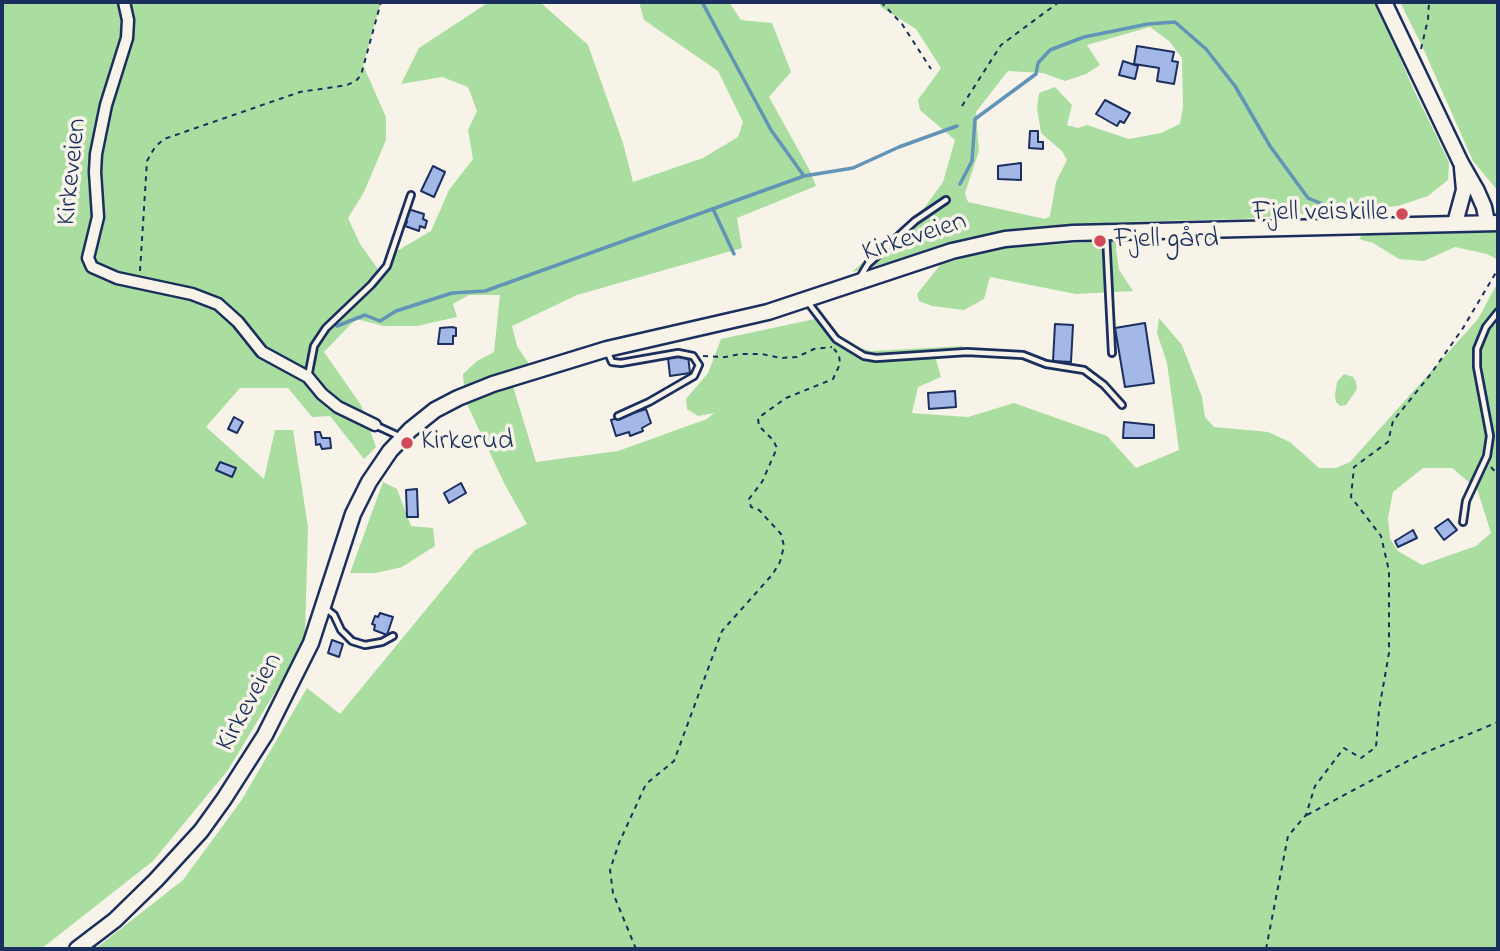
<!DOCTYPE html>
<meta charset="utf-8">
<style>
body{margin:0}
#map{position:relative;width:1500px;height:951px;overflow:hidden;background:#f7f3e8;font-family:"Indie Flower",sans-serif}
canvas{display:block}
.frame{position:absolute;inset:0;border:4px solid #1b2f5e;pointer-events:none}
</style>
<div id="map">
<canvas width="1500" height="951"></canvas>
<div class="frame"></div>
</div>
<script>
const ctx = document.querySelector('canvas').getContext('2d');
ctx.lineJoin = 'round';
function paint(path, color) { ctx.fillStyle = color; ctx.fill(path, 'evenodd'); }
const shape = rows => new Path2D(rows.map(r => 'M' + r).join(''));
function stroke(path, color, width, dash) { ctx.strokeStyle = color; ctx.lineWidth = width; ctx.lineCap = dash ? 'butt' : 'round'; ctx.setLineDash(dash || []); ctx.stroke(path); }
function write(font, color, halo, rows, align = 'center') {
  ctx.font = font + ' "Indie Flower",sans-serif'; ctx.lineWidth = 7; ctx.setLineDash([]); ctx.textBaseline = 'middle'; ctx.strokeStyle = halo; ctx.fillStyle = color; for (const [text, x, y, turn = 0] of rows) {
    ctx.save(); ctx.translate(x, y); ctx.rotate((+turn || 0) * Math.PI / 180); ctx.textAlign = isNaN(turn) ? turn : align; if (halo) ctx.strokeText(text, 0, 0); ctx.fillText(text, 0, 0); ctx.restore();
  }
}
paint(shape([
 [2,2,381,2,363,65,386,117,386,140,364,192,348,218,360,244,383,276,385,258,431,231,449,190,473,159,468,130,477,111,468,87,442,77,401,84,419,48,489,2,540,2,588,45,623,143,633,182,703,158,738,137,743,122,718,71,644,20,639,2,729,2,741,20,772,23,791,72,769,97,809,169,816,186,737,218,742,248,577,295,512,326,517,346,529,364,509,373,536,462,618,451,707,419,714,413,698,416,687,409,686,399,708,373,721,339,824,317,840,336,854,346,871,351,963,346,959,355,935,356,941,377,918,387,912,413,968,417,1014,403,1107,436,1136,468,1179,450,1167,363,1157,333,1159,318,1182,345,1202,397,1205,417,1214,427,1268,432,1290,442,1319,468,1336,468,1350,462,1478,319,1498,282,1498,949,95,949,183,880,241,801,307,688,340,714,475,550,527,524,505,485,465,400,463,374,477,361,494,352,500,295,469,295,453,304,457,317,417,326,384,326,356,319,324,352,361,405,376,447,364,459,330,416,312,417,288,388,240,388,206,427,264,479,275,430,293,430,308,527,305,635,283,679,228,770,153,861,41,949,2,949],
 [1423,468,1452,468,1477,489,1491,533,1476,546,1422,565,1398,551,1390,539,1388,518,1393,492],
 [879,2,1376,2,1412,86,1449,162,1448,180,1428,196,1398,206,1240,219,1122,222,1015,229,852,272,925,207,943,182,955,140,920,110,918,100,941,68,916,29,881,7],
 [1150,27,1169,41,1182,58,1183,107,1180,124,1161,133,1129,139,1087,125,1078,128,1067,125,1072,105,1055,87,1039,93,1037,108,1041,133,1062,151,1067,160,1056,182,1050,216,1045,219,968,202,965,193,979,151,976,112,1008,71,1043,73,1065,81,1086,74,1100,65,1087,45],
 [1400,2,1498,2,1498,191,1473,161,1423,48],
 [1467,230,1498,231,1498,260,1487,254,1455,247,1424,261,1399,259,1373,243,1359,239,1362,235],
 [1118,240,1116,250,1119,270,1133,291,1076,294,990,277,984,299,964,310,932,306,919,301,917,294,941,264,1003,248],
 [1344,374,1353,377,1356,382,1357,389,1346,405,1340,406,1336,402,1335,395,1337,382],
 [383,482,397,489,411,526,433,528,435,546,402,567,376,573,350,573]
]), '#a9dea0');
stroke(shape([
 [702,2,771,130,804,176],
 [960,184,972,161,975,119,1036,74,1038,63,1050,50,1084,37,1148,24,1175,22,1206,49,1235,86,1270,146,1308,198,1339,211],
 [713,209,734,254],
 [337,326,365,315,380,321,396,311,452,293,485,291,804,176,853,168,899,147,957,126]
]), '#6194b7', 3.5);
const building = shape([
 [1137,46,1174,52,1172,61,1178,62,1174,84,1157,81,1159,68,1134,64,1137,46],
 [1123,61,1138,66,1135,79,1119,75,1123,61],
 [1105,100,1130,113,1124,123,1120,121,1117,126,1096,114,1105,100],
 [1030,131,1038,131,1038,142,1043,142,1043,149,1029,148,1030,131],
 [1021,163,1021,180,998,179,998,166,1021,163],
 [433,166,445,172,434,197,421,191,433,166],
 [408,209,424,214,423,219,427,221,425,228,420,226,419,231,405,226,407,222,404,221,408,209],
 [1145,323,1154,383,1125,387,1115,328,1145,323],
 [1055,324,1073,325,1071,362,1053,361,1055,324],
 [452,327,456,328,456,336,453,336,453,344,438,344,440,328,452,327],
 [688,356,690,373,670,376,668,358,688,356],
 [955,391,956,407,929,409,928,393,955,391],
 [646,409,651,423,642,428,643,431,630,436,629,432,616,436,611,420,646,409],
 [234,417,243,422,237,433,228,429,234,417],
 [1124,422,1154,425,1154,438,1123,438,1124,422],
 [315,432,320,432,322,438,330,438,331,448,322,449,320,444,316,445,315,432],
 [220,462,236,468,232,477,216,470,220,462],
 [461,483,466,493,449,503,444,493,461,483],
 [417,489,418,517,407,517,406,490,417,489],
 [1448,519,1457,530,1444,540,1435,528,1448,519],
 [1413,530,1417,538,1398,547,1395,541,1413,530],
 [380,613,393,617,387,635,374,630,375,625,372,624,375,616,378,617,380,613],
 [332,640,343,644,339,657,328,653,332,640]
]);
paint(building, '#a3b8e6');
stroke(building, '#1b2f5e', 2);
const service = shape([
 [1106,234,1112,353],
 [859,279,868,264,915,221,946,200],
 [807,301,836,339,864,356,876,358,967,352,1023,355,1046,364,1084,370,1104,385,1122,405],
 [608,353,612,362,621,363,678,353,693,356,699,365,694,376,649,402,618,416],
 [308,377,314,346,326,328,371,285,387,266,411,195],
 [375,425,401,437],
 [1463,522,1466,501,1487,456,1490,436,1477,367,1477,349,1486,327,1498,312],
 [325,608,334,615,341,630,352,641,365,645,382,642,393,636]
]);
const minor = shape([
 [124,2,128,20,127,38,106,105,96,154,95,172,98,217,88,258,92,267,117,278,192,294,218,304,238,322,262,352,308,377,322,394,338,407,375,425]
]);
const secondary = shape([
 [1384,2,1461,163,1477,191,1484,207,1487,222],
 [1455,223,1464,190,1462,168],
 [77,949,115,920,156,880,201,831,224,799,265,735,311,643,353,514,369,482,390,451,410,430,435,410,458,398,493,384,607,349,768,312,952,251,1005,239,1073,233,1498,223]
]);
stroke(service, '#1b2f5e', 10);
stroke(minor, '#1b2f5e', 15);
stroke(secondary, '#1b2f5e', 19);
stroke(shape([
 [881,2,902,24,931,69],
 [1421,49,1428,19,1429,2],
 [962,106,1001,45,1059,2],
 [140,271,147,161,155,147,164,139,300,92,347,85,356,81,361,75,381,2],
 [703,356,725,357,740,354,762,354,781,358,797,357,814,349,832,347],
 [1491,467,1498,475],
 [1307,815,1417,756,1498,722],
 [636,949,613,893,610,870,619,843,646,784,674,761,722,631,772,575,780,562,784,546,781,534,759,510,751,507,749,499,762,482,777,448,773,440,759,426,758,418,786,398,833,379,840,364,839,355,834,349],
 [1266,949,1288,836,1306,815,1315,786,1344,748,1361,758,1376,747,1379,710,1389,653,1389,571,1381,536,1351,497,1354,467,1388,442,1393,421,1430,375,1463,328,1498,269]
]), '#1b2f5e', 2, [5, 5]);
stroke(service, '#f7f3e8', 4.5);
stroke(minor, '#f7f3e8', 10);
stroke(secondary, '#f7f3e8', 14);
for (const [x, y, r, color] of [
 [1402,214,7,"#d1495b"],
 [1100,241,7,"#d1495b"],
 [407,443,7,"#d1495b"]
]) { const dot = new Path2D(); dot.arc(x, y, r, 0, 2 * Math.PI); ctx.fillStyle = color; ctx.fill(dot); stroke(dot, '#f7f3e8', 2.5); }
write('28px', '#1b2f5e', '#f7f3e8', [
 ["Kirkeveien",74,172,-84],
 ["Kirkeveien",915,239,-18],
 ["Kirkeveien",251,703,-61]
]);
write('28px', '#1b2f5e', '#f7f3e8', [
 ["Fjell veiskille",1388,214,"right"],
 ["Fjell gård",1114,241],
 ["Kirkerud",421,443]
], 'left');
</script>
